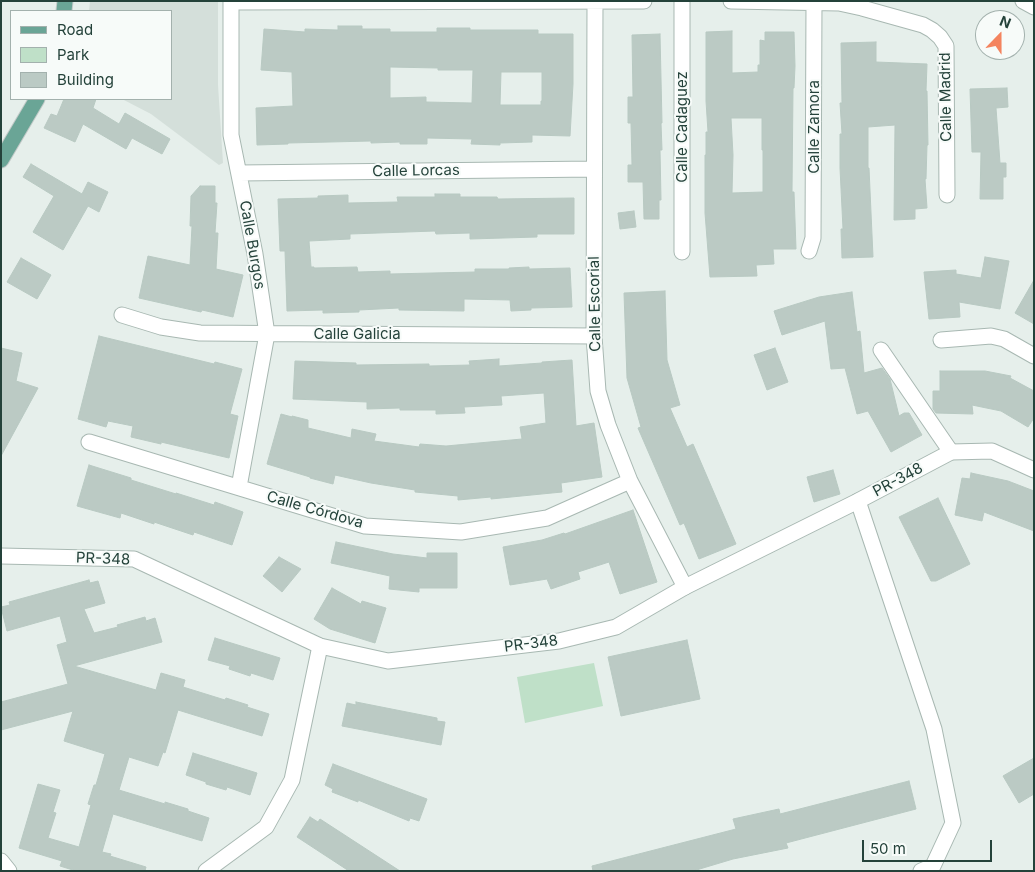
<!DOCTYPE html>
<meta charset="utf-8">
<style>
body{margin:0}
#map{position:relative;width:1035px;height:872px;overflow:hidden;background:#e6efeb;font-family:Inter,sans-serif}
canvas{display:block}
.frame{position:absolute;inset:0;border:2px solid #24423a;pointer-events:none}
.legend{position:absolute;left:10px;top:10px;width:162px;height:90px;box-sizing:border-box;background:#f7fbf9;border:1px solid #a3b1ad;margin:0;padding:6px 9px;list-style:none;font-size:15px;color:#24423a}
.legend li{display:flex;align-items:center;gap:10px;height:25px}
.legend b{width:25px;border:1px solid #a3b1ad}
.north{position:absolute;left:975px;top:10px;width:50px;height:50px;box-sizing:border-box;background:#f7fbf9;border:1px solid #a3b1ad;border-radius:50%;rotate:22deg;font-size:14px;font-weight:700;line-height:20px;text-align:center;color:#24423a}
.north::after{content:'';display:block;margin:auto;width:18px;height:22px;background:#f4845f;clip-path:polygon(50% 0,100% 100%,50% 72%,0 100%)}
.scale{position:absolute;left:862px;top:840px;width:130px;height:22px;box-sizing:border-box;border:2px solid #24423a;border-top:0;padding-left:6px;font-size:15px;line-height:18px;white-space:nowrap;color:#24423a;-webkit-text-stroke:4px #f7fbf9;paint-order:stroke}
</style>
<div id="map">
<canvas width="1035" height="872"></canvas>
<div class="frame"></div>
<ul class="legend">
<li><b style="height:6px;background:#6aa596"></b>Road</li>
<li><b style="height:14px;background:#bfe0c8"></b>Park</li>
<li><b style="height:14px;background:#bbcac4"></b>Building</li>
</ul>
<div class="north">N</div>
<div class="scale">50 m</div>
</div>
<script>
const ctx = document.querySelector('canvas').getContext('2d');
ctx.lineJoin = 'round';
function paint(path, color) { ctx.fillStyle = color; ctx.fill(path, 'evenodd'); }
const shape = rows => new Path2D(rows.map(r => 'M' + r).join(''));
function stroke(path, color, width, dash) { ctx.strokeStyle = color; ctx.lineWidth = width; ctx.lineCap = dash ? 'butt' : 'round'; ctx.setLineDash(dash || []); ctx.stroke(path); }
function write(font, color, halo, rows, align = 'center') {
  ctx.font = font + ' Inter,sans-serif'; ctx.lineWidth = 4; ctx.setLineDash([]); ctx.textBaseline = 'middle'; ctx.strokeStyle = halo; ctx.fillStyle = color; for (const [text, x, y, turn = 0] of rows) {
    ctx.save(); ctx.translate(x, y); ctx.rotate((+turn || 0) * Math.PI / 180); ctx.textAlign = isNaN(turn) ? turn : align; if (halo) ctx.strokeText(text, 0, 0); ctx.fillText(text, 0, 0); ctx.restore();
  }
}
paint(shape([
 [90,1,218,1,218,85,223,163,219,165,151,114,122,99,171,99,171,11,89,11]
]), '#d4dfda');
paint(shape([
 [594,663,603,706,525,723,517,677]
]), '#bfe0c8');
const building = shape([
 [338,26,362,26,362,29,390,29,390,32,437,32,437,28,470,28,470,30,538,30,538,34,573,34,573,84,570,136,532,135,532,142,500,143,500,145,471,144,472,139,427,138,427,144,400,144,400,142,371,143,371,141,288,143,288,144,257,145,256,108,293,106,292,72,261,70,264,29,305,32,305,29,338,30,338,26],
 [390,67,438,68,438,70,473,70,472,103,426,102,426,97,390,98,390,67],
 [501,72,542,72,542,101,541,101,541,105,500,105,501,72],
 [732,31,732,73,758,72,758,65,760,65,760,40,765,41,765,32,794,32,795,66,794,88,793,88,792,192,794,192,796,249,773,249,774,264,756,265,757,276,710,277,705,213,705,155,706,155,706,132,708,132,706,101,706,32,732,31],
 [731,118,762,118,762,150,763,150,763,192,732,193,733,155,731,118],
 [660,34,662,123,661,123,662,150,660,150,661,200,659,200,659,219,644,219,643,182,628,182,628,165,632,165,631,123,628,123,628,97,633,97,632,35,660,34],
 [876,42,876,62,927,64,926,91,927,91,928,145,927,145,926,179,925,179,927,208,915,209,915,219,894,220,895,125,868,127,868,168,869,168,873,257,842,258,841,229,843,229,840,168,840,134,842,134,840,103,842,103,841,43,876,42],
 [1007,88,1008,107,996,108,1000,163,1006,163,1006,177,1003,177,1003,199,980,199,981,152,972,152,970,89,1007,88],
 [64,99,96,99,93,108,119,124,125,113,170,139,162,154,132,138,126,149,83,124,75,142,44,128,51,114,57,116,64,99],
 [31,164,82,194,88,182,108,192,99,212,88,206,63,250,33,232,54,196,23,177,31,164],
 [200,186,215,186,215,203,217,203,215,233,218,233,216,269,243,275,233,317,202,310,201,312,139,298,148,256,190,265,192,226,190,226,191,196,200,186],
 [435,194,460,194,460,197,497,197,498,199,574,198,574,234,537,234,537,237,470,239,470,233,436,234,435,231,350,234,350,239,309,241,311,267,314,267,314,268,357,267,358,272,390,271,390,274,475,272,475,269,509,269,509,268,529,267,529,269,570,268,572,307,531,308,531,310,511,311,510,300,464,299,464,311,399,310,399,308,359,310,359,312,323,313,323,310,287,311,285,251,280,251,278,199,318,198,318,196,348,195,348,203,398,202,397,197,435,197,435,194],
 [634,211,636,227,620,229,618,213,634,211],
 [985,257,1009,261,1000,309,959,302,960,317,929,319,924,272,956,270,956,274,981,278,985,257],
 [21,258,51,275,37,299,7,282,21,258],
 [1034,280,1034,324,1015,313,1034,280],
 [665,291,667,360,680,405,670,408,687,447,693,444,736,544,699,559,684,523,680,525,638,428,641,427,627,378,624,293,665,291],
 [852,292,857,332,860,331,864,373,882,368,890,379,899,416,904,413,909,413,922,435,891,452,868,411,857,414,845,368,831,369,825,321,782,335,774,311,819,297,852,292],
 [99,336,214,364,215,362,242,369,230,414,238,416,229,458,161,442,161,444,131,437,133,426,108,421,106,427,78,419,99,336],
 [1,348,22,353,16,381,38,388,1,456,1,348],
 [775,348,788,382,767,390,754,355,775,348],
 [499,359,499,366,542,363,542,362,572,360,576,426,594,423,602,477,561,483,562,492,491,499,491,497,458,500,458,496,415,492,415,490,371,483,335,475,333,484,310,478,310,477,267,464,281,414,292,417,292,416,308,420,308,428,351,438,352,429,376,434,374,441,419,447,420,444,446,446,522,439,520,427,546,423,544,393,501,396,502,405,464,407,465,413,436,414,436,410,400,410,400,408,367,409,367,402,293,399,295,361,356,363,356,365,429,364,429,366,470,365,469,361,499,359],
 [940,371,985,371,1011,376,1010,378,1034,391,1034,418,1028,427,1001,411,972,405,973,414,936,413,933,409,933,391,940,391,940,371],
 [89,465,131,478,131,480,176,494,176,493,214,505,215,502,243,512,232,545,194,532,193,535,154,522,154,524,121,513,120,518,77,506,89,465],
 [833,470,840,494,814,502,807,477,833,470],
 [971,473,1008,481,1034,491,1034,531,984,512,982,521,955,515,962,478,970,479,971,473],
 [938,498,970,564,936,581,931,581,899,517,938,498],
 [633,510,657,582,620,594,609,562,578,572,580,579,551,589,547,579,510,585,503,547,542,540,564,533,565,534,633,510],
 [336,542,393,554,427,558,427,553,457,553,457,588,419,588,419,592,389,589,390,576,331,563,336,542],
 [279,557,301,569,282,592,263,576,279,557],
 [89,580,90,583,98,581,105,603,84,609,94,633,118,627,117,625,145,617,146,621,155,618,162,642,74,666,156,690,161,673,185,680,183,687,225,700,226,698,248,705,247,707,269,714,262,736,178,710,165,753,163,752,158,766,129,757,119,790,165,804,165,802,188,809,188,811,209,818,202,841,113,814,102,852,111,854,110,856,146,867,145,871,76,871,60,866,62,861,19,848,38,784,60,790,53,812,56,813,48,838,79,847,91,805,88,804,94,785,96,785,105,754,64,741,73,711,1,730,1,702,68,684,57,645,67,642,60,616,7,631,1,607,10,605,9,602,89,580],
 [332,588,361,604,362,601,386,608,375,643,330,629,314,619,332,588],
 [215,638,280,658,273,680,251,673,250,676,229,669,230,666,208,660,215,638],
 [687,640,700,699,621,716,608,657,687,640],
 [356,702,437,718,437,721,445,722,441,745,342,726,347,703,356,705,356,702],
 [193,753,257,773,250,795,227,787,226,790,206,784,206,782,186,775,193,753],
 [1034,758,1034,794,1019,803,1003,776,1034,758],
 [333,764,427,799,419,821,410,818,409,821,358,800,358,802,332,792,333,789,325,785,333,764],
 [909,781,916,809,786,843,788,848,733,859,693,871,593,871,592,866,736,829,733,819,779,809,780,814,909,781],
 [310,817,318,822,320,819,400,871,349,871,297,837,310,817]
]);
paint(building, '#bbcac4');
stroke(building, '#b8c9c2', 1);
const minor = shape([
 [231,1,231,135,255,254,267,334,239,487],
 [731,1,839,3,862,8,923,25,932,30,940,37,946,46,947,195],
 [1023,1,1034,7],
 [231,2,644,1],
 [595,2,594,336,598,391,608,425,630,481,685,587],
 [239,173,594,169],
 [809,251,813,238,814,2],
 [682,252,682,1],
 [122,315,161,327,200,333,594,336],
 [941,340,991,336,1004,339,1034,356],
 [881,350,951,452],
 [89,442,365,526,461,532,547,518,630,481],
 [858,501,934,729,953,823,933,866,921,871],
 [1,861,9,871],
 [206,871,266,827,292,780,320,646]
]);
const tertiary = shape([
 [1,556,134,559,320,646,388,661,559,641,616,627,685,587,858,501,951,452,992,451,1034,470]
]);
const primary = shape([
 [64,11,65,1],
 [1,160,37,99]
]);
stroke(minor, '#a8b8b2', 17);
stroke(tertiary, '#a8b8b2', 17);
stroke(primary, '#c2cac8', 17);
stroke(minor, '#fff', 15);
stroke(tertiary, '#fff', 15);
stroke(primary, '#6aa596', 15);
write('15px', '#24423a', '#f7fbf9', [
 ["Calle Madrid",946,97,-91],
 ["Calle Cadaguez",682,127,-90],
 ["Calle Zamora",814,127,-90],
 ["Calle Lorcas",416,171,-1],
 ["Calle Burgos",252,245,80],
 ["Calle Escorial",595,304,-91],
 ["Calle Galicia",357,334],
 ["PR-348",898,480,-28],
 ["Calle Córdova",315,510,16],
 ["PR-348",103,559,2],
 ["PR-348",531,644,-7]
]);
</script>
